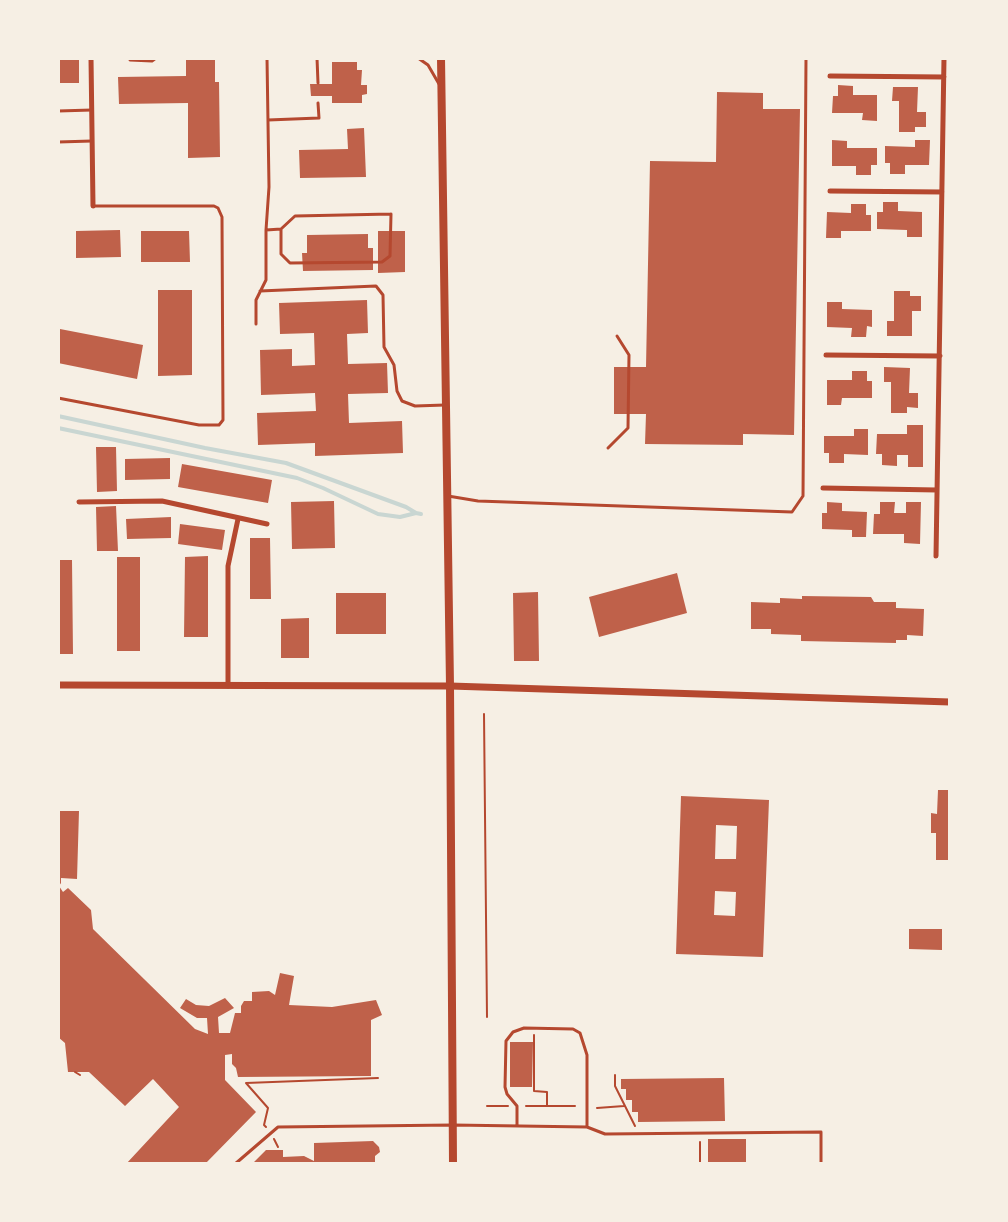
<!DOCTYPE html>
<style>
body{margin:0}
#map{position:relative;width:1008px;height:1222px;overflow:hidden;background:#f6efe4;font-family:Figtree,sans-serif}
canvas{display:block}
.frame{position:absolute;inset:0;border:60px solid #f6efe4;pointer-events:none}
</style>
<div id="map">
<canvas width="1008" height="1222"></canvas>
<div class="frame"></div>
</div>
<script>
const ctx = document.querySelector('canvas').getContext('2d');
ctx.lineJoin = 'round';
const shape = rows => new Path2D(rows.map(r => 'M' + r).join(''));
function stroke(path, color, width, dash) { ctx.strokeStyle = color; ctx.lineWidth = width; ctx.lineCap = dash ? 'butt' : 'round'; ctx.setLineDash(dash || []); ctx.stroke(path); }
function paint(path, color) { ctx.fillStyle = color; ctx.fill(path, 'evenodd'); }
stroke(shape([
 [58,416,205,448,286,463,406,507,416,513,421,514],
 [58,428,297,478,323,488,378,514,400,517,416,513]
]), '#c9d6d2', 4);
paint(shape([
 [58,58,79,58,79,83,58,83],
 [186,58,215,58,215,82,219,82,220,157,188,158,188,103,119,104,118,77,186,76],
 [332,62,357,62,357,70,362,70,361,85,367,85,367,94,362,95,362,103,332,103,332,96,311,96,310,84,332,84],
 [838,85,853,86,853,95,877,95,877,121,862,120,863,113,832,113,833,96,838,96],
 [893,87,918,87,917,112,926,112,926,127,915,127,915,132,899,132,899,101,892,101],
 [717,92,763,93,763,109,800,109,794,435,743,434,743,445,645,444,646,414,614,414,614,367,646,367,650,161,716,162],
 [364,128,366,177,300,178,299,150,348,149,347,129],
 [832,140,847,141,847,148,877,148,877,165,871,165,871,175,856,175,856,166,832,166],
 [915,140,930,140,929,165,905,165,905,174,890,174,890,163,885,163,885,146,915,147],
 [883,202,898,202,898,211,922,212,922,237,907,237,907,230,877,229,877,212,883,212],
 [851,204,866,204,866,215,871,215,871,231,841,231,841,238,826,238,827,212,851,213],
 [120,230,121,257,76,258,76,231],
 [141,231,189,231,190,262,141,262],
 [378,231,405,231,405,272,378,273],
 [368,234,368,248,373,248,373,270,303,271,302,253,307,253,307,235],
 [158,290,192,290,192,375,158,376],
 [894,291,910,291,910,296,921,296,921,311,912,311,912,336,887,336,887,321,894,321],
 [367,300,368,333,347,334,348,364,387,363,388,393,348,394,349,423,402,421,403,453,315,456,315,443,258,445,257,413,316,411,315,393,261,395,260,350,292,349,292,366,315,365,314,333,280,334,279,303],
 [827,302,842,302,842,309,872,310,872,327,867,326,866,337,851,337,852,328,827,327],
 [60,329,143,345,137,379,58,363],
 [884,367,910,368,909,393,918,393,918,408,907,407,907,413,891,413,891,382,884,382],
 [852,371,867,371,867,381,872,381,872,398,842,398,841,405,827,405,827,380,852,380],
 [907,425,923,425,923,467,908,467,908,455,897,455,897,466,882,465,882,454,876,454,877,434,907,434],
 [854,429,868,429,868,455,844,454,844,463,829,463,829,453,824,453,824,436,854,436],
 [96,447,116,447,117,491,97,492],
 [170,458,170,479,125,480,125,459],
 [182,464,272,480,268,503,178,487],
 [334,501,335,548,292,549,291,502],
 [827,502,842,503,842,511,867,512,866,537,852,537,852,530,822,529,822,513,827,513],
 [880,502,895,502,894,513,906,513,906,502,921,502,920,544,904,543,904,534,873,534,874,514,880,514],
 [116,506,118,551,97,551,96,507],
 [171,517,171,538,127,539,126,519],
 [180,524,225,530,222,550,178,544],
 [250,538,270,538,271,599,250,599],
 [208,556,208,637,184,637,185,557],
 [117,557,140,557,140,651,117,651],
 [58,560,72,560,73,654,58,654],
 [677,573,687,613,599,637,589,597],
 [538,592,539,661,514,661,513,593],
 [336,593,386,593,386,634,336,634],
 [802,596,871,597,874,602,896,602,896,608,924,609,923,636,907,635,907,640,896,640,896,643,801,641,801,635,771,634,771,629,751,629,751,602,780,603,780,598,802,599],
 [309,618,309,658,281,658,281,619],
 [938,790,950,790,950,860,936,860,936,833,931,833,931,813,937,814],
 [681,796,769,800,763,957,676,954],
 [716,825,737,826,736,859,715,859],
 [715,891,736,892,735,916,714,915],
 [58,811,79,811,77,879,61,878,61,883,59,886,63,892,68,888,91,910,93,929,195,1029,208,1034,207,1018,197,1018,180,1008,186,999,196,1005,209,1006,225,998,234,1008,218,1017,219,1033,230,1033,235,1013,241,1013,241,1006,244,1001,252,1001,252,992,269,991,275,995,280,973,294,976,289,1005,332,1007,376,1000,382,1015,371,1020,371,1076,238,1077,236,1068,232,1064,232,1054,225,1055,225,1080,256,1112,205,1164,126,1164,179,1107,153,1079,125,1106,89,1072,68,1072,65,1043,58,1037],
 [909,929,942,929,942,950,909,949],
 [510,1042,533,1042,532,1087,510,1087],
 [724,1078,725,1121,638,1122,638,1112,632,1112,632,1100,626,1100,626,1089,621,1089,621,1079],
 [708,1139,746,1139,746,1164,708,1164],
 [373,1141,379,1147,380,1152,375,1156,375,1164,252,1164,266,1150,283,1150,283,1157,304,1156,314,1161,314,1143]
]), '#bf614a');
stroke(shape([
 [484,714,487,1017],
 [534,1035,534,1091,547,1092,547,1106],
 [75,1072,80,1075],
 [615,1075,615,1086,635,1126],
 [487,1106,508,1106],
 [526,1106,575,1106],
 [597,1108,624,1106],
 [266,1127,264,1125,268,1108,246,1083,378,1078],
 [274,1139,278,1147],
 [700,1164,700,1142]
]), '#b5482f', 2);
stroke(shape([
 [130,58,130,60,152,61,156,58],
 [317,58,318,83],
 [418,58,428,65,439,84],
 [58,111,92,110],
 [268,120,319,118,318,103],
 [58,142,92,141],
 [391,214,390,256,382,262,290,263,281,254,281,229,295,216,391,214],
 [266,230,269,187,267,58],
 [260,291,376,286,383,295,384,347,394,365,397,391,402,401,415,406,445,405],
 [256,324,256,300,266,280,266,230,281,229],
 [58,398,199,425,219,425,223,420,222,217,218,208,214,206,93,206],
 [608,448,628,428,629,355,617,336],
 [448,496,478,501,792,512,803,496,806,58],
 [517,1126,517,1106,507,1094,505,1087,506,1041,513,1032,524,1028,573,1029,580,1033,587,1055,587,1127],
 [235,1164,278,1127,453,1125,587,1127,605,1134,821,1132,821,1164]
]), '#b5482f', 3);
stroke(shape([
 [91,58,93,206],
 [830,76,944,77],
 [830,191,942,192],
 [826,355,940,356],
 [823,488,937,490],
 [79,502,162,501,267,524],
 [936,556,944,58],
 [228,686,228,566,238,519]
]), '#b5482f', 5);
stroke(shape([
 [58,685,450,686,950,702]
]), '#b5482f', 7);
stroke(shape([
 [441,58,450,686,453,1164]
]), '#b5482f', 8);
</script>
